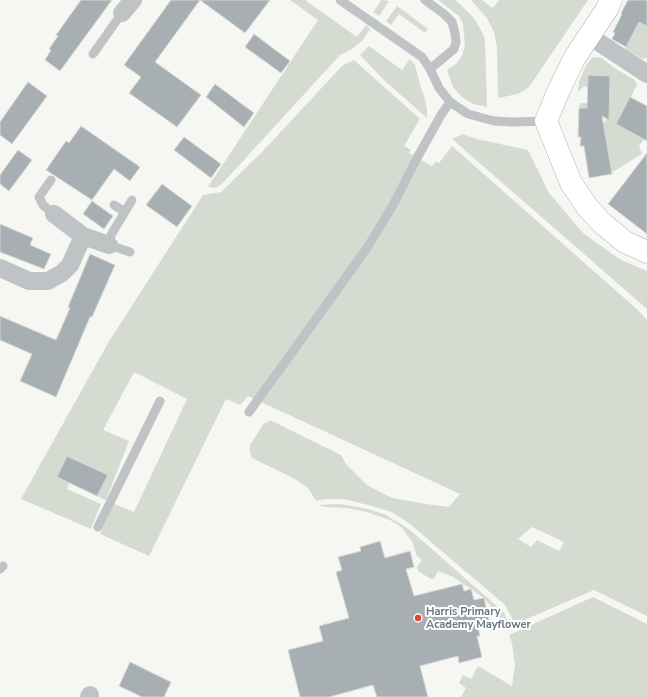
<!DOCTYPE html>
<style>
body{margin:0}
canvas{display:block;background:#f6f6f3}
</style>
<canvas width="647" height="697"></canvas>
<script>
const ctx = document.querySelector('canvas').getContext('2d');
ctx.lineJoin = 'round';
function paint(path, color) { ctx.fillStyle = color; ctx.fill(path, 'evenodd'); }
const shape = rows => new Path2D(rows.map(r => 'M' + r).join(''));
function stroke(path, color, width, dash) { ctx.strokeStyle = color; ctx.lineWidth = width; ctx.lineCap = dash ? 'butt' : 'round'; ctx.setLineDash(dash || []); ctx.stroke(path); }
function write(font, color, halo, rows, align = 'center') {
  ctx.font = font + ' "Nunito Sans",sans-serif'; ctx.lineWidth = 4; ctx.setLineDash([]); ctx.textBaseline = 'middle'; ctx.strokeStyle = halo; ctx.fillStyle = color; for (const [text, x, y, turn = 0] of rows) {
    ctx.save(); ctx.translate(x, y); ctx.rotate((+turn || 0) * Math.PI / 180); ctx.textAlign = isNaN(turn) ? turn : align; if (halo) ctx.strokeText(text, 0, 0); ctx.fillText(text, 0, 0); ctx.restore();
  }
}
paint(shape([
 [290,0,305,0,357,37,366,25,370,29,362,41,352,49,340,55,222,184,215,188,208,187,318,20],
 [380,0,389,1,379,16,373,12,381,1],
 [455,0,460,4,474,18,482,32,485,40,487,107,473,104,463,98,453,87,447,70,456,64,462,56,465,45,463,24,459,16,438,0],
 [471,0,482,0,493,8,499,0,588,0,529,87,518,94,498,98,497,47,494,32,487,18],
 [397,6,428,29,425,33,399,14,391,25,386,21],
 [624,15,645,25,647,22,647,58,642,59,625,49,638,24],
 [369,46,402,70,410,59,415,65,421,88,425,99,427,109,427,118,386,82,360,55],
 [593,57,602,58,613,67,635,80,637,85,623,112,636,119,629,131,644,139,639,146,642,154,611,173,599,122,605,123,606,110,579,108,580,103,609,104,610,76,588,75,588,87,584,86,578,92,579,82,586,65],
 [354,60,420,119,404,146,411,150,409,153,432,166,436,161,439,163,452,146,639,311,647,320,647,616,594,590,515,624,505,605,410,524,392,512,368,505,343,499,326,499,316,501,308,488,295,479,252,458,250,452,250,445,264,423,267,423,270,420,341,455,346,464,367,485,392,498,426,504,449,507,460,494,248,396,240,405,226,399,149,556,100,534,114,504,134,512,187,399,134,372,103,430,129,441,106,500,97,496,107,475,68,456,57,477,69,483,67,489,101,504,91,529,21,499,108,343,203,195,221,192,262,152,342,66],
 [532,527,564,542,559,551,537,540,531,547,518,539],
 [463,134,477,139,528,150,549,193,583,233,621,260,647,271,647,309,452,139],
 [340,504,368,509,386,515,410,530,498,607,504,613,510,627,505,629,497,614,484,598,453,577,438,571,435,578,431,579,418,571,417,566,422,560,417,556,412,541,401,527,390,520,367,512,348,508,326,507,318,505],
 [593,597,647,624,647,697,461,697,466,688,459,683,463,675,471,679,478,666,512,686,515,665,512,643,509,635]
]), '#d6dbd2');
const building = shape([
 [81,0,112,0,60,71,45,60,51,50,49,49,58,36,56,35,81,0],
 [171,0,270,0,245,33,200,0,155,62,201,95,177,127,129,93,141,77,124,65,171,0],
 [628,0,647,0,647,26,639,22,626,47,612,39,615,33,613,32,622,14,621,13,628,0],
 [254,34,290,61,281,73,245,47,254,34],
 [588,75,610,76,609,120,602,116,612,174,589,178,584,146,580,146,581,137,578,137,579,108,587,108,588,75],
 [28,82,47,96,12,144,0,135,0,122,28,82],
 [215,84,254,113,244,127,206,97,215,84],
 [630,97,647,106,647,141,616,124,630,97],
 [81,126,140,167,130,181,114,169,92,200,46,170,66,141,69,143,81,126],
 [184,137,221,164,211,178,174,150,184,137],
 [18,150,32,160,9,191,0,184,0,175,18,150],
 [647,153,647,234,608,204,647,153],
 [162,184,192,206,177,227,146,205,162,184],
 [92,201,113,216,104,229,83,214,92,201],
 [0,224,33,238,30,245,51,254,44,269,0,252,0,224],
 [90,254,115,265,92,317,90,317,56,397,20,381,32,354,0,340,0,316,56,340,70,308,68,307,90,254],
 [67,456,108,475,97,496,57,477,67,456],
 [380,541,385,558,410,551,414,567,406,569,414,596,462,584,464,591,471,589,474,600,484,598,489,620,477,623,480,636,477,636,482,657,459,663,458,656,420,666,428,697,377,697,373,685,329,697,300,697,288,650,323,641,319,626,349,618,336,572,342,570,338,557,361,551,360,547,380,541],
 [130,662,171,682,164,697,142,697,119,686,130,662]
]);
paint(building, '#a7afb3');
stroke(building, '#d7d7d5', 1);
const secondary = shape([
 [611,0,607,9,575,57,558,92,546,121,571,183,588,208,603,224,625,242,647,252]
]);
stroke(secondary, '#b2b7bb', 23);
stroke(shape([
 [340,0,422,57,430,69,439,88,450,102,468,114,494,121,512,122,546,121],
 [425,0,444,14,452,22,455,33,456,42,454,49,430,69],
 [93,54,122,13],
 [51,180,39,197,43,205,54,214],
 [114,205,125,212],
 [130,252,109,245,111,235,132,200],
 [249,412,367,248,393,205,417,158,441,115,450,102],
 [98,527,160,401],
 [0,569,3,566]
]), '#bfc3c6', 9);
stroke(shape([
 [122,13,133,0],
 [589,36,647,74],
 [54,214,83,236,109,245],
 [0,268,29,281,48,281,62,273,70,265,83,236],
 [89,697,90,695]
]), '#bfc3c6', 18);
stroke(secondary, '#fff', 22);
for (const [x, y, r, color] of [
 [418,618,4,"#d94930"]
]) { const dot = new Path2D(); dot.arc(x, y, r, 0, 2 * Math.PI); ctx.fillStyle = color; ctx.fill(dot); stroke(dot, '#fff', 1.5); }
write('bold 11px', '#677882', '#fff', [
 ["Harris Primary",426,612],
 ["Academy Mayflower",426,625]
], 'left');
</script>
